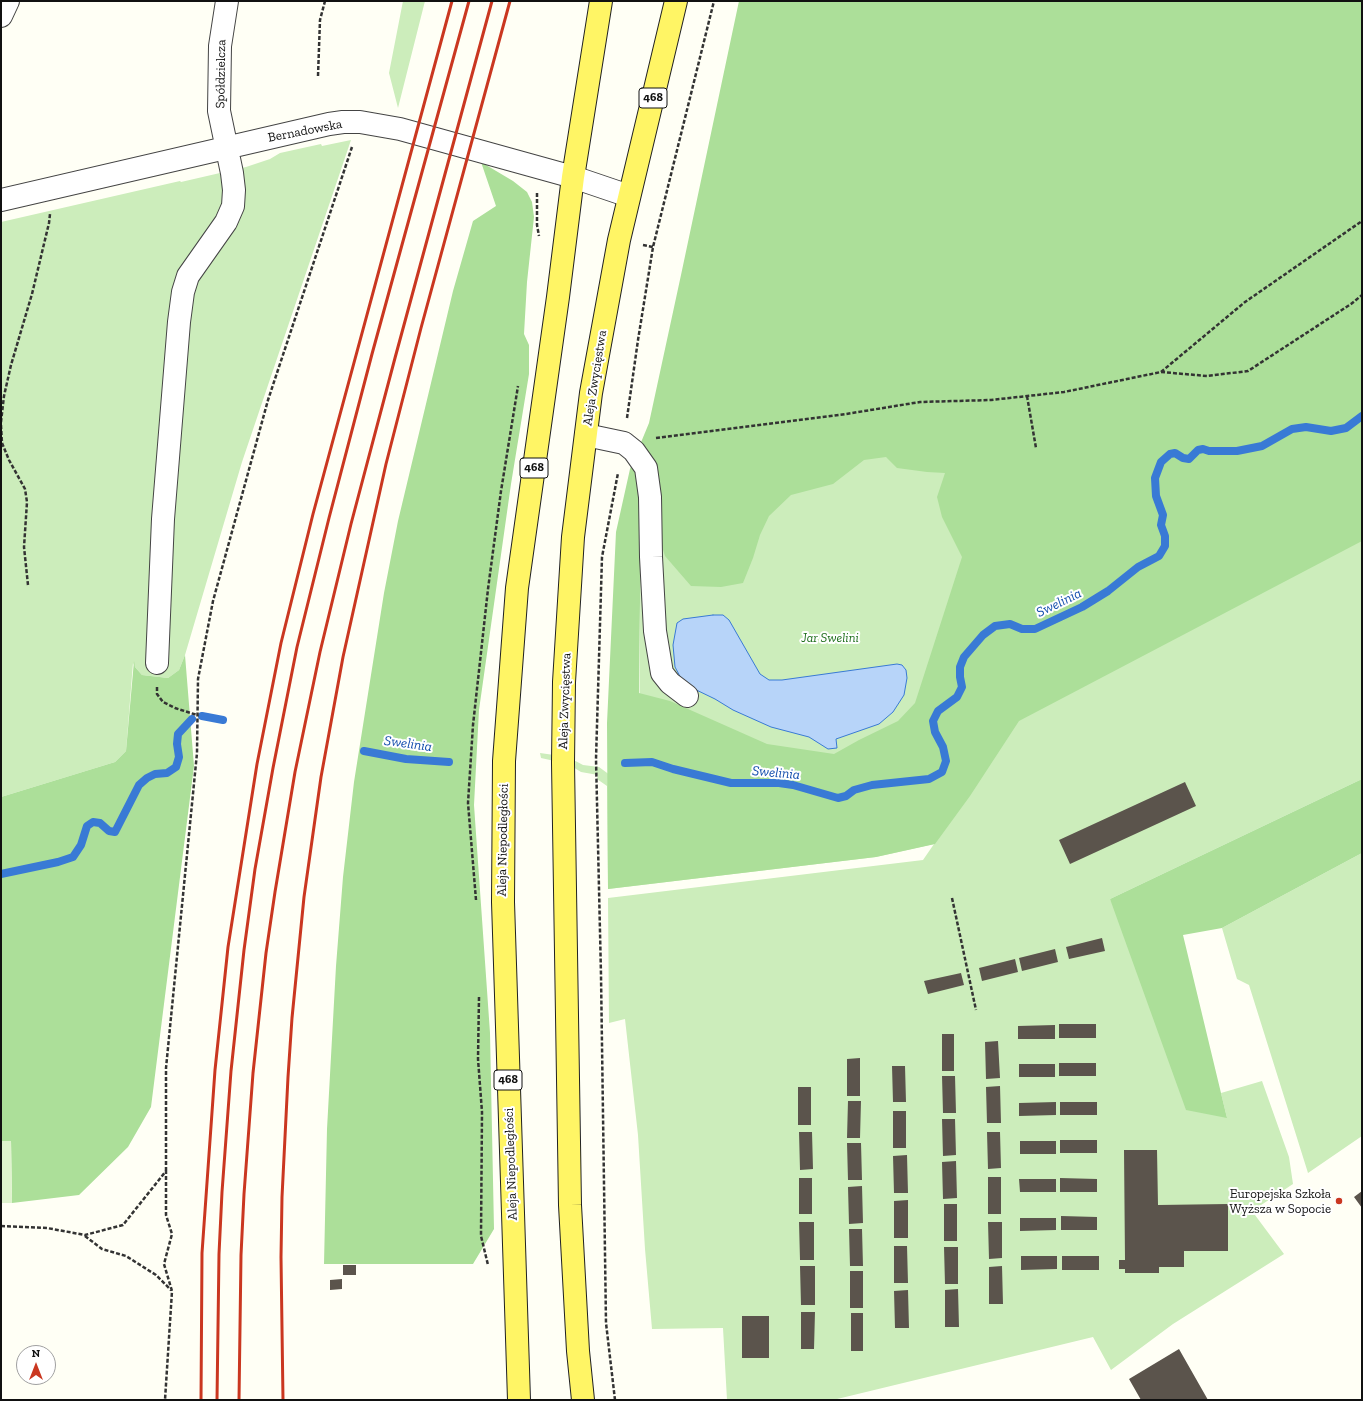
<!DOCTYPE html>
<meta charset="utf-8">
<style>
body{margin:0}
#map{position:relative;width:1363px;height:1401px;overflow:hidden;background:#fffff5;font-family:"Zilla Slab",serif}
canvas{display:block}
.frame{position:absolute;inset:0;border:2px solid #111;pointer-events:none}
.north{position:absolute;left:16px;top:1345px;width:40px;height:40px;box-sizing:border-box;background:#fff;border:1px solid #a0a0a0;border-radius:50%;rotate:0deg;font-size:11px;font-weight:700;line-height:16px;text-align:center;color:#111}
.north::after{content:'';display:block;margin:auto;width:14px;height:18px;background:#ca3720;clip-path:polygon(50% 0,100% 100%,50% 72%,0 100%)}
</style>
<div id="map">
<canvas width="1363" height="1401"></canvas>
<div class="frame"></div>
<div class="north">N</div>
</div>
<script>
const ctx = document.querySelector('canvas').getContext('2d');
ctx.lineJoin = 'round';
function paint(path, color) { ctx.fillStyle = color; ctx.fill(path, 'evenodd'); }
const shape = rows => new Path2D(rows.map(r => 'M' + r).join(''));
function stroke(path, color, width, dash) { ctx.strokeStyle = color; ctx.lineWidth = width; ctx.lineCap = dash ? 'butt' : 'round'; ctx.setLineDash(dash || []); ctx.stroke(path); }
function write(font, color, halo, rows, align = 'center') {
  ctx.font = font + ' "Zilla Slab",serif'; ctx.lineWidth = 4; ctx.setLineDash([]); ctx.textBaseline = 'middle'; ctx.strokeStyle = halo; ctx.fillStyle = color; for (const [text, x, y, turn = 0] of rows) {
    ctx.save(); ctx.translate(x, y); ctx.rotate((+turn || 0) * Math.PI / 180); ctx.textAlign = isNaN(turn) ? turn : align; if (halo) ctx.strokeText(text, 0, 0); ctx.fillText(text, 0, 0); ctx.restore();
  }
}
paint(shape([
 [403,1,425,1,398,108,389,73],
 [351,140,242,462,185,655,179,670,168,678,142,675,135,667,133,663,126,751,115,762,1,797,1,222,180,181,181,182,246,167,270,159,280,153,321,144,322,146],
 [1362,256,1362,779,1110,899,1227,1118,1221,1093,1262,1081,1289,1157,1293,1184,1252,1211,1284,1254,1173,1324,1111,1370,1093,1337,833,1400,727,1400,723,1328,652,1329,645,1249,638,1135,625,1019,609,1023,608,898,923,860,934,844,876,857,608,889,607,786,597,779,598,775,581,772,568,764,541,758,540,753,568,757,583,765,599,767,618,781,639,783,641,468],
 [1362,853,1362,1136,1308,1173,1249,985,1237,979,1222,928]
]), '#ccedbb');
paint(shape([
 [739,1,1362,1,1362,541,1019,721,970,796,935,844,876,857,608,889,607,723,616,532,630,469,649,423,681,275],
 [886,457,897,468,927,472,945,473,937,497,942,517,962,557,915,703,898,721,859,740,834,754,767,744,670,701,639,693,641,510,657,531,665,556,691,586,721,587,743,583,753,558,760,535,769,516,791,495,833,484,864,460],
 [481,162,513,181,527,192,532,202,534,217,527,282,524,334,529,345,529,374,511,484,479,710,474,805,490,1033,494,1229,473,1264,324,1264,327,1129,336,966,343,877,354,782,384,593,398,521,453,291,473,221,496,206],
 [185,655,194,766,151,1107,128,1147,79,1195,12,1203,11,1141,1,1141,1,797,115,762,126,751,134,661,135,667,142,675,168,678,179,670],
 [1362,779,1362,853,1222,928,1183,935,1227,1118,1186,1110,1110,899]
]), '#acdf99');
paint(shape([
 [1,1141,11,1141,12,1203,1,1203]
]), '#dff3ce');
const water = shape([
 [713,615,723,615,729,620,760,674,769,680,782,680,897,664,902,665,906,670,907,678,904,695,893,712,879,724,836,739,837,748,828,749,809,737,771,727,733,710,715,699,684,684,675,667,673,645,677,623,683,619,713,615]
]);
paint(water, '#b7d4f9');
stroke(water, '#397ad5', 1);
stroke(shape([
 [202,716,223,720],
 [364,751,406,759,449,762],
 [625,763,652,762,673,769,731,783,779,783,793,785,838,798,846,796,854,790,872,785,929,779,942,772,946,761,943,747,935,732,933,721,938,711,957,697,962,687,960,677,960,667,964,657,983,635,995,626,1010,624,1022,629,1035,629,1082,607,1108,591,1138,567,1159,556,1165,546,1165,536,1161,525,1163,515,1156,496,1155,478,1161,462,1170,454,1175,453,1183,458,1189,459,1198,450,1203,449,1209,451,1237,451,1262,446,1292,429,1306,427,1331,431,1346,428,1362,416],
 [1,874,58,862,73,857,81,845,87,826,93,822,100,823,109,831,115,832,139,785,147,778,155,774,167,773,176,767,179,757,177,744,178,734,192,719]
]), '#397ad5', 8);
paint(shape([
 [1185,782,1196,806,1070,864,1059,840],
 [1102,938,1105,951,1069,959,1066,947],
 [1055,949,1058,962,1022,971,1019,958],
 [1015,959,1018,972,982,981,979,968],
 [961,973,964,985,928,994,924,981],
 [1059,1024,1096,1024,1096,1038,1059,1038],
 [1055,1025,1055,1039,1018,1039,1018,1026],
 [942,1034,954,1034,954,1071,942,1071],
 [998,1041,1000,1078,986,1079,985,1042],
 [860,1058,860,1096,847,1096,847,1059],
 [1059,1063,1096,1063,1096,1076,1059,1076],
 [1019,1064,1055,1064,1055,1077,1019,1077],
 [892,1066,905,1066,906,1102,893,1102],
 [942,1076,955,1076,956,1113,943,1113],
 [1000,1086,1001,1123,987,1123,986,1087],
 [798,1087,811,1087,811,1125,798,1125],
 [848,1101,861,1101,860,1138,847,1138],
 [1056,1102,1056,1115,1019,1116,1019,1103],
 [1060,1102,1097,1102,1097,1115,1060,1115],
 [893,1111,906,1111,906,1148,893,1148],
 [942,1119,955,1119,956,1155,943,1156],
 [799,1132,812,1132,813,1169,800,1170],
 [987,1132,1000,1132,1001,1168,988,1169],
 [1060,1140,1097,1140,1097,1153,1060,1153],
 [1020,1141,1056,1141,1056,1154,1020,1154],
 [847,1143,861,1143,862,1180,848,1180],
 [1124,1150,1157,1150,1158,1205,1228,1204,1228,1251,1184,1251,1184,1267,1159,1267,1159,1273,1125,1273,1125,1269,1119,1269,1119,1260,1125,1260],
 [907,1155,908,1193,894,1193,893,1156],
 [956,1161,957,1198,943,1199,942,1162],
 [988,1177,1001,1177,1001,1214,988,1214],
 [799,1178,812,1178,812,1214,799,1214],
 [1060,1178,1097,1179,1097,1192,1060,1192],
 [1019,1179,1056,1179,1056,1192,1020,1192],
 [862,1186,863,1223,849,1224,848,1187],
 [1362,1191,1362,1208,1354,1197],
 [908,1200,908,1238,894,1238,894,1201],
 [944,1204,957,1204,957,1241,944,1241],
 [1061,1216,1097,1217,1097,1230,1061,1230],
 [1020,1218,1056,1218,1056,1230,1020,1231],
 [799,1222,814,1222,814,1260,800,1260],
 [988,1222,1002,1222,1002,1258,989,1259],
 [849,1229,862,1229,863,1266,850,1266],
 [894,1246,907,1246,908,1283,894,1283],
 [944,1247,958,1247,958,1284,945,1284],
 [1021,1256,1057,1256,1057,1269,1021,1270],
 [1062,1256,1099,1256,1099,1270,1062,1270],
 [343,1265,356,1265,356,1275,343,1275],
 [800,1266,815,1266,815,1305,801,1305],
 [1002,1266,1003,1304,989,1304,989,1267],
 [850,1271,863,1271,863,1308,850,1308],
 [342,1279,342,1289,330,1290,330,1280],
 [958,1289,959,1327,945,1327,945,1290],
 [908,1290,909,1328,895,1328,894,1291],
 [801,1312,815,1312,814,1349,801,1349],
 [851,1313,863,1313,863,1351,851,1351],
 [742,1316,769,1316,769,1358,742,1358],
 [1179,1349,1208,1400,1141,1400,1129,1379]
]), '#5b544c');
const minor = shape([
 [1,16,8,1],
 [1,200,329,124,343,122,360,122,400,129,573,177,629,196],
 [586,435,624,443,634,451,646,468,650,497,651,557,655,631,662,673,670,683,687,696],
 [157,663,163,519,179,322,183,292,188,276,226,222,233,206,234,190,232,173,219,111,220,46,227,1]
]);
const major = shape([
 [519,1400,503,902,504,761,517,588,558,297,573,177,601,1],
 [583,1400,578,1351,570,1205,563,763,564,682,573,537,591,393,619,240,676,1]
]);
stroke(minor, '#444', 24);
stroke(major, '#222', 24);
stroke(shape([
 [318,76,320,20,325,1],
 [537,193,537,225,539,236],
 [643,245,653,247],
 [1161,372,1245,302,1362,221],
 [1027,396,1036,448],
 [627,418,638,340,653,247,714,1],
 [1,422,4,396,11,365,32,294,49,223,50,214],
 [1,425,2,443,9,460,25,489,27,502,24,547,28,585],
 [656,438,846,414,920,402,991,400,1064,392,1161,372,1207,376,1248,371,1351,304,1362,295],
 [157,687,157,694,163,702,175,708,197,715],
 [952,898,976,1010],
 [476,900,468,803,473,725,488,589,501,491,518,386],
 [479,997,478,1059,482,1112,481,1236,488,1265],
 [166,1171,166,1068,197,753,198,679,213,601,268,400,352,147],
 [1,1226,47,1228,85,1235,123,1225,166,1171,166,1215,172,1234,164,1264,172,1291,165,1400],
 [85,1236,102,1249,126,1256,156,1275,171,1290],
 [615,1400,606,1323,601,975,596,759,602,557,618,473]
]), '#333', 2.5, [4, 2]);
stroke(minor, '#fff', 22);
stroke(major, '#fff565', 22);
stroke(shape([
 [201,1400,202,1253,215,1070,228,947,257,764,281,643,313,514,452,1],
 [217,1400,219,1254,222,1192,231,1071,244,950,255,869,273,768,297,647,329,518,372,354,469,1],
 [239,1400,241,1255,244,1194,253,1073,266,953,275,892,295,772,320,652,351,524,395,358,492,1],
 [283,1400,281,1257,282,1197,288,1077,292,1018,304,897,321,777,343,657,386,464,421,328,510,1]
]), '#ca3720', 3);
for (const [x, y, r, color] of [
 [1339,1201,4,"#ca3720"]
]) { const dot = new Path2D(); dot.arc(x, y, r, 0, 2 * Math.PI); ctx.fillStyle = color; ctx.fill(dot); stroke(dot, '#fff', 1.5); }
for (const [x, y, w] of [
 [653,98,28],
 [534,468,28],
 [508,1080,28]
]) { const box = new Path2D(); box.roundRect(x - w / 2, y - 10, w, 20, 3); ctx.fillStyle = '#fff'; ctx.fill(box); stroke(box, '#111', 1); }
write('bold 12px', '#111', null, [
 ["468",653,98],
 ["468",534,468],
 ["468",508,1080]
]);
write('13px', '#111', '#fff', [
 ["Spółdzielcza",221,74,-89],
 ["Bernadowska",305,131,-11],
 ["Aleja Zwycięstwa",595,378,-81],
 ["Aleja Zwycięstwa",565,701,-88],
 ["Aleja Niepodległości",503,840,-89],
 ["Aleja Niepodległości",511,1164,-92]
]);
write('italic 13px', '#1e6e1c', '#fff', [
 ["Jar Swelini",830,638]
]);
write('13px', '#111', '#fff', [
 ["Europejska Szkoła",1331,1194],
 ["Wyższa w Sopocie",1331,1209]
], 'right');
write('italic 14px', '#114cac', '#fff', [
 ["Swelinia",1059,603,-26],
 ["Swelinia",408,744,8],
 ["Swelinia",776,773,5]
]);
</script>
